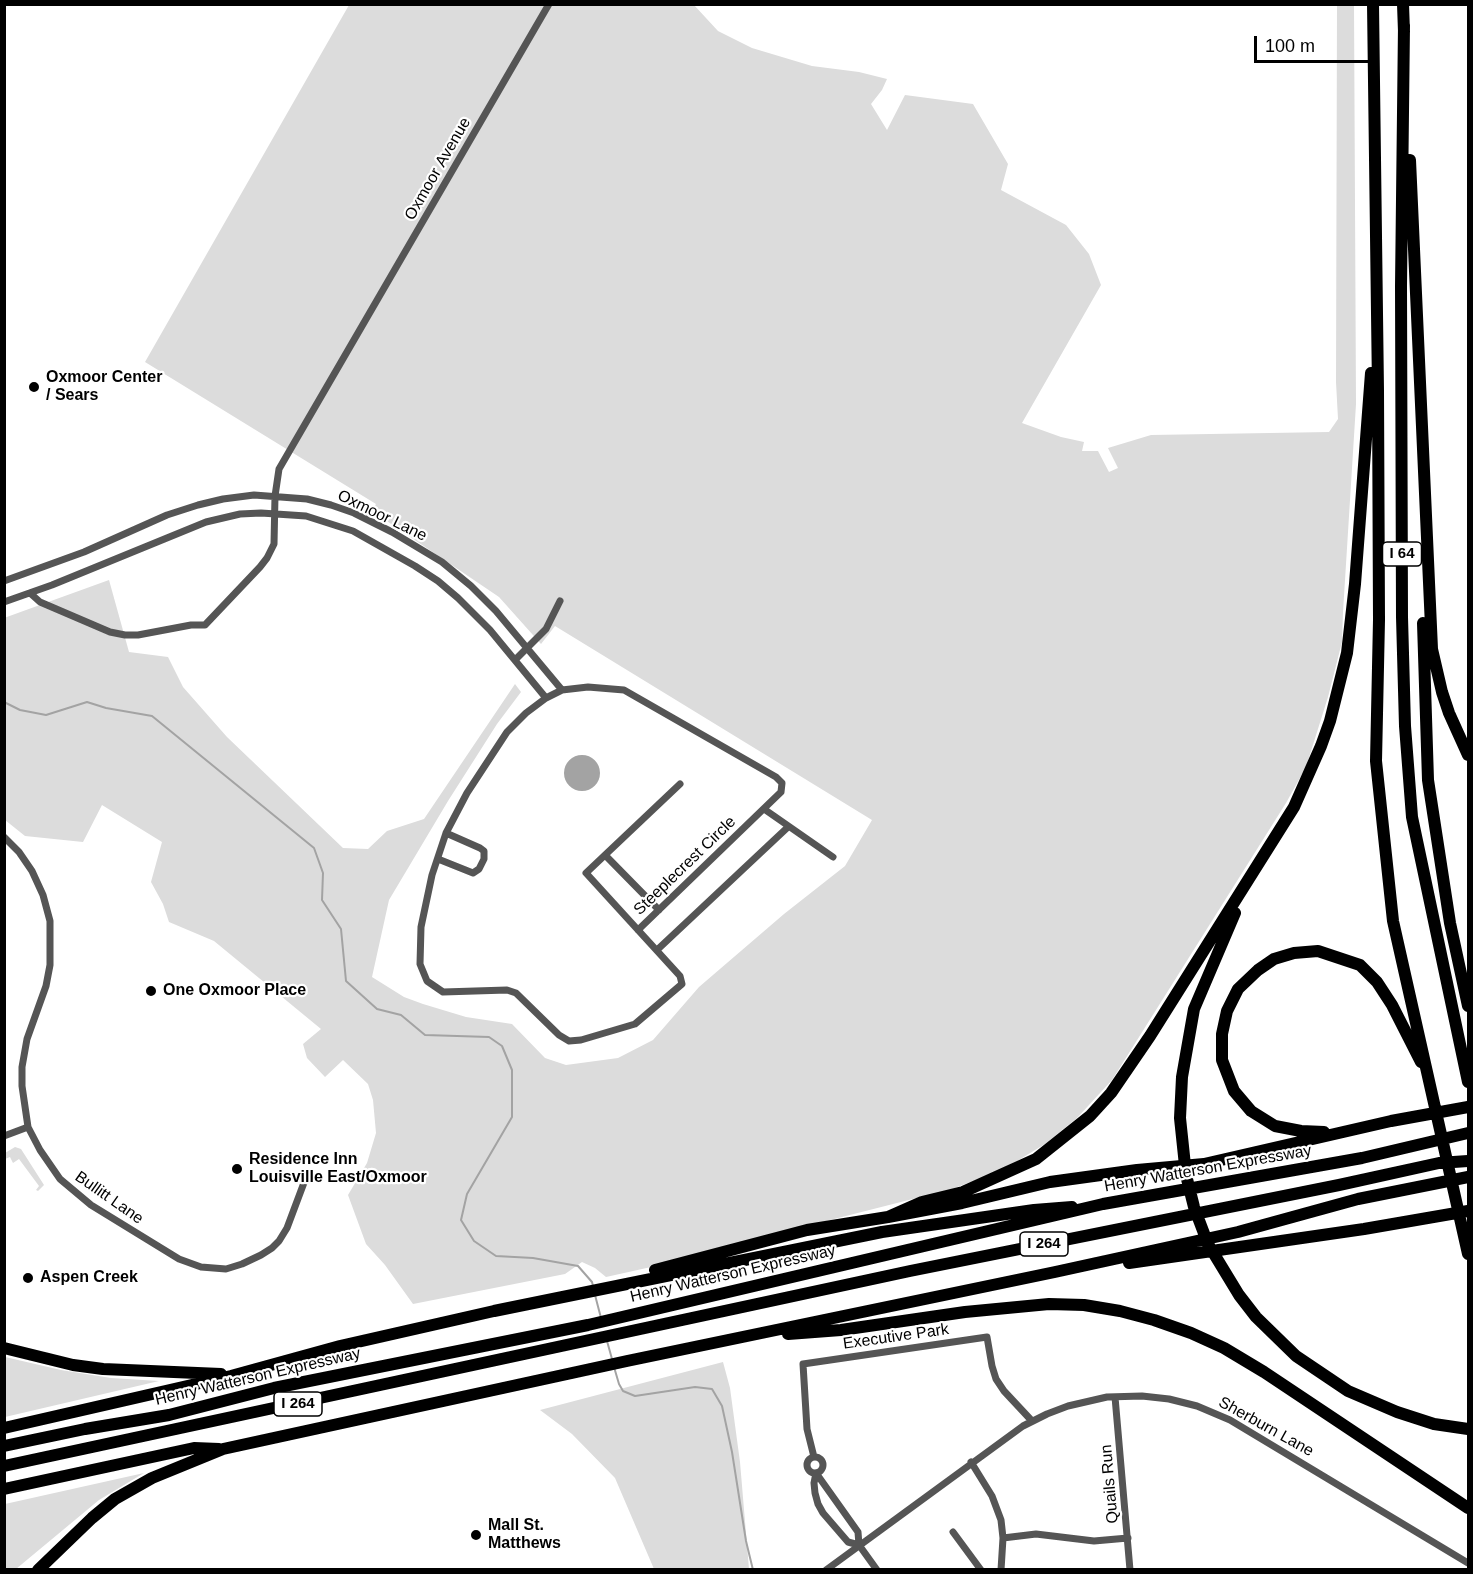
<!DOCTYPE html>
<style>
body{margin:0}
#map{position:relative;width:1473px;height:1574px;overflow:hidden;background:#fff;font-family:Helvetica,sans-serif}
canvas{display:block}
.frame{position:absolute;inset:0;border:6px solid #000;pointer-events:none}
.scale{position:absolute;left:1254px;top:36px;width:124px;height:27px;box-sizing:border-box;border:3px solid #000;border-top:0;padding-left:8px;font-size:18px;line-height:21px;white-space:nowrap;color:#000;-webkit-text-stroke:4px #fff;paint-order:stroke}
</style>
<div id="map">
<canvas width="1473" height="1574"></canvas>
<div class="frame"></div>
<div class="scale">100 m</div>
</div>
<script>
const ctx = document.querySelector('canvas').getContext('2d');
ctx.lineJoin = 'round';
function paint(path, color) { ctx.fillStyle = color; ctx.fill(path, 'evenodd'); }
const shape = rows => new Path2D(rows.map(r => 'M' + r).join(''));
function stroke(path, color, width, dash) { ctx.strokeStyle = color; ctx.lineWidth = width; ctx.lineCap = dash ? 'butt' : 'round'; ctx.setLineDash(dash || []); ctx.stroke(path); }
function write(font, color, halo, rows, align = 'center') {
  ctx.font = font + ' Helvetica,sans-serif'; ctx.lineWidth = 4.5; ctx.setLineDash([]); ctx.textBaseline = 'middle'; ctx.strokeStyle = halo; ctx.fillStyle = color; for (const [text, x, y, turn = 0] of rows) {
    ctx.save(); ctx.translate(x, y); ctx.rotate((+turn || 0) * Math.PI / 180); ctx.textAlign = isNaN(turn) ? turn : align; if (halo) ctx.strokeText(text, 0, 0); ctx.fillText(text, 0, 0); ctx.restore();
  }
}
paint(shape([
 [349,5,694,5,718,31,752,48,812,66,859,72,887,79,882,90,871,104,887,130,905,95,973,104,1008,164,1001,190,1066,225,1089,254,1101,285,1022,423,1061,437,1084,442,1082,451,1098,451,1109,472,1118,468,1108,448,1151,435,1329,432,1338,419,1336,382,1337,5,1354,5,1356,404,1343,612,1342,642,1328,697,1306,767,1286,803,1112,1080,1077,1118,1045,1144,1017,1161,989,1175,952,1189,728,1246,678,1261,606,1277,595,1268,582,1262,565,1274,413,1304,385,1265,366,1244,348,1195,367,1163,376,1133,373,1100,368,1084,343,1060,325,1077,307,1058,303,1044,321,1029,214,941,169,922,163,904,151,882,162,842,102,805,83,842,25,836,5,820,4,618,109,580,129,652,168,657,183,687,227,737,343,848,368,849,387,831,424,819,515,684,521,692,497,724,448,801,389,900,372,977,404,997,423,1004,466,1017,512,1024,545,1058,566,1065,618,1058,653,1040,699,987,784,914,845,866,872,820,555,626,541,644,499,597,372,511,376,504,145,362],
 [15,1147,21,1149,44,1185,38,1191,36,1190,39,1186,19,1159,13,1163,10,1157,5,1159,5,1153],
 [5,1357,61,1370,111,1378,159,1381,5,1417],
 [723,1362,730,1388,740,1462,749,1569,654,1569,615,1478,572,1434,540,1410],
 [144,1473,99,1500,16,1569,5,1569,5,1504]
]), '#dcdcdc');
paint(shape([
 '564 773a18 18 0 1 1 36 0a18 18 0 1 1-36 0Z'
]), '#a3a3a3');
stroke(shape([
 [4,702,20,710,46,715,87,702,106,708,152,716,314,848,323,873,322,900,341,929,346,981,377,1009,401,1015,425,1035,489,1037,502,1046,512,1070,512,1117,467,1194,461,1220,474,1241,496,1256,533,1258,578,1266,592,1282,593,1286],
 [595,1295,601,1318],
 [607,1341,612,1359],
 [614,1367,619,1384,623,1391,635,1396,695,1387,712,1389,722,1406,732,1452,746,1541,753,1570]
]), '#a3a3a3', 2);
stroke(shape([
 [4,581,84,552,167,515,198,505,223,499,254,495,307,499,331,505,354,513,392,532,442,562,471,586,496,611,562,690],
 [30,593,40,602,110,632,125,635,138,635,191,625,205,625,260,567,267,558,274,544,275,496,279,469,549,4],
 [4,602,52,585,206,522,240,514,261,513,306,516,353,531,415,566,438,581,458,598,490,630,546,698],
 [515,660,546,629,560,601],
 [764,809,833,857],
 [4,837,19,852,32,871,43,895,50,921,50,965,46,986,27,1039,22,1067,22,1086,28,1127,40,1150,60,1179,91,1205,179,1259,201,1267,226,1269,242,1264,261,1255,272,1248,279,1241,287,1228,308,1172],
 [605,855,659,910],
 [438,859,473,873,479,869,484,859,484,851,480,848,446,833],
 [638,930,781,792,782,783,776,777,624,690,588,687,562,690,546,698,526,713,507,732,467,793,446,833,432,875,421,927,420,964,427,981,443,992,507,990,516,993,559,1035,569,1041,581,1040,635,1024,682,984,680,976,586,873,680,784],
 [657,950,788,827],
 [4,1136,28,1127],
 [1115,1397,1130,1570],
 [814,1457,807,1429,803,1364,987,1337,992,1366,996,1379,1004,1391,1032,1421],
 '807 1465a8 8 0 1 1 16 0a8 8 0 1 1-16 0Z',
 [971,1462,992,1496,1001,1520,1003,1538,1001,1570],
 [816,1473,858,1532,859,1545,848,1542,823,1513,818,1504,815,1493,814,1483,816,1473],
 [953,1532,981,1570],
 [1003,1538,1036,1534,1094,1541,1128,1538],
 [859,1545,877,1570],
 [826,1570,1023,1426,1047,1414,1068,1406,1107,1397,1142,1396,1169,1399,1197,1406,1230,1420,1468,1563]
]), '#555', 7);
stroke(shape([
 [1373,4,1378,390,1379,620,1376,761,1393,921,1468,1254],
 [1403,4,1404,32],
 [1404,25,1401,286,1402,617,1405,726,1412,817,1468,1082],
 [1410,160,1432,649,1442,692,1449,713,1468,755],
 [1423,623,1428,780,1450,923,1468,1006],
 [1235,913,1194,1009,1182,1077,1180,1118,1186,1175,1194,1207,1208,1244,1239,1295,1256,1317,1296,1356,1348,1391,1397,1412,1434,1424,1468,1429],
 [1324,1132,1301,1131,1275,1126,1251,1111,1234,1091,1222,1060,1222,1034,1227,1011,1238,989,1258,970,1274,959,1294,953,1318,951,1360,965,1377,982,1392,1005,1421,1062],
 [888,1217,922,1202,963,1192,1036,1159,1090,1116,1111,1093,1150,1036,1294,807,1321,746,1330,721,1347,653,1355,584,1371,373],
 [1129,1263,1364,1229,1468,1211],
 [655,1270,807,1230,888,1217,962,1203,1050,1182,1137,1170,1204,1164,1391,1121,1468,1107],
 [788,1334,841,1330,965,1312,1049,1304,1084,1305,1120,1311,1154,1320,1191,1333,1224,1348,1264,1372,1468,1508],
 [4,1348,73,1365,103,1369,221,1374],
 [4,1428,231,1376,340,1346,494,1311,882,1232,1034,1210,1072,1207],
 [4,1446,85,1429,169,1415,274,1388,588,1325,1103,1204,1362,1158,1468,1133],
 [4,1466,910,1271,1339,1185,1439,1163,1468,1161],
 [4,1489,194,1448,219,1449],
 [38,1570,92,1518,115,1499,152,1478,223,1449,627,1361,1055,1272,1238,1232,1358,1199,1468,1177]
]), '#000', 12);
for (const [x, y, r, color] of [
 [34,387,6,"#000"],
 [151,991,6,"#000"],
 [237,1169,6,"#000"],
 [28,1278,6,"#000"],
 [476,1535,6,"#000"]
]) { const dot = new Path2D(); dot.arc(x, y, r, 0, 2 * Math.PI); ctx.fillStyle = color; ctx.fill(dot); stroke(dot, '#fff', 2); }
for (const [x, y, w] of [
 [1402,554,39],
 [1044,1244,48],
 [298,1404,48]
]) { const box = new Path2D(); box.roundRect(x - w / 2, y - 12, w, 24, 4.5); ctx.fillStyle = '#fff'; ctx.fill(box); stroke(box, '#000', 1.5); }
write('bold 15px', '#000', null, [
 ["I 64",1402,554],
 ["I 264",1044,1244],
 ["I 264",298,1404]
]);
write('16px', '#000', '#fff', [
 ["Oxmoor Avenue",438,169,-60],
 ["Oxmoor Lane",382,516,26],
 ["Steeplecrest Circle",685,866,-44],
 ["Henry Watterson Expressway",1208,1169,-10],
 ["Bullitt Lane",109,1198,35],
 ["Henry Watterson Expressway",733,1274,-13],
 ["Executive Park",896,1337,-8],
 ["Henry Watterson Expressway",258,1377,-13],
 ["Sherburn Lane",1266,1427,29],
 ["Quails Run",1110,1484,-95]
]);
write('bold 16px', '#000', '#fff', [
 ["Oxmoor Center",46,378],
 ["/ Sears",46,396],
 ["One Oxmoor Place",163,991],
 ["Residence Inn",249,1160],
 ["Louisville East/Oxmoor",249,1178],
 ["Aspen Creek",40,1278],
 ["Mall St.",488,1526],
 ["Matthews",488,1544]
], 'left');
</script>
